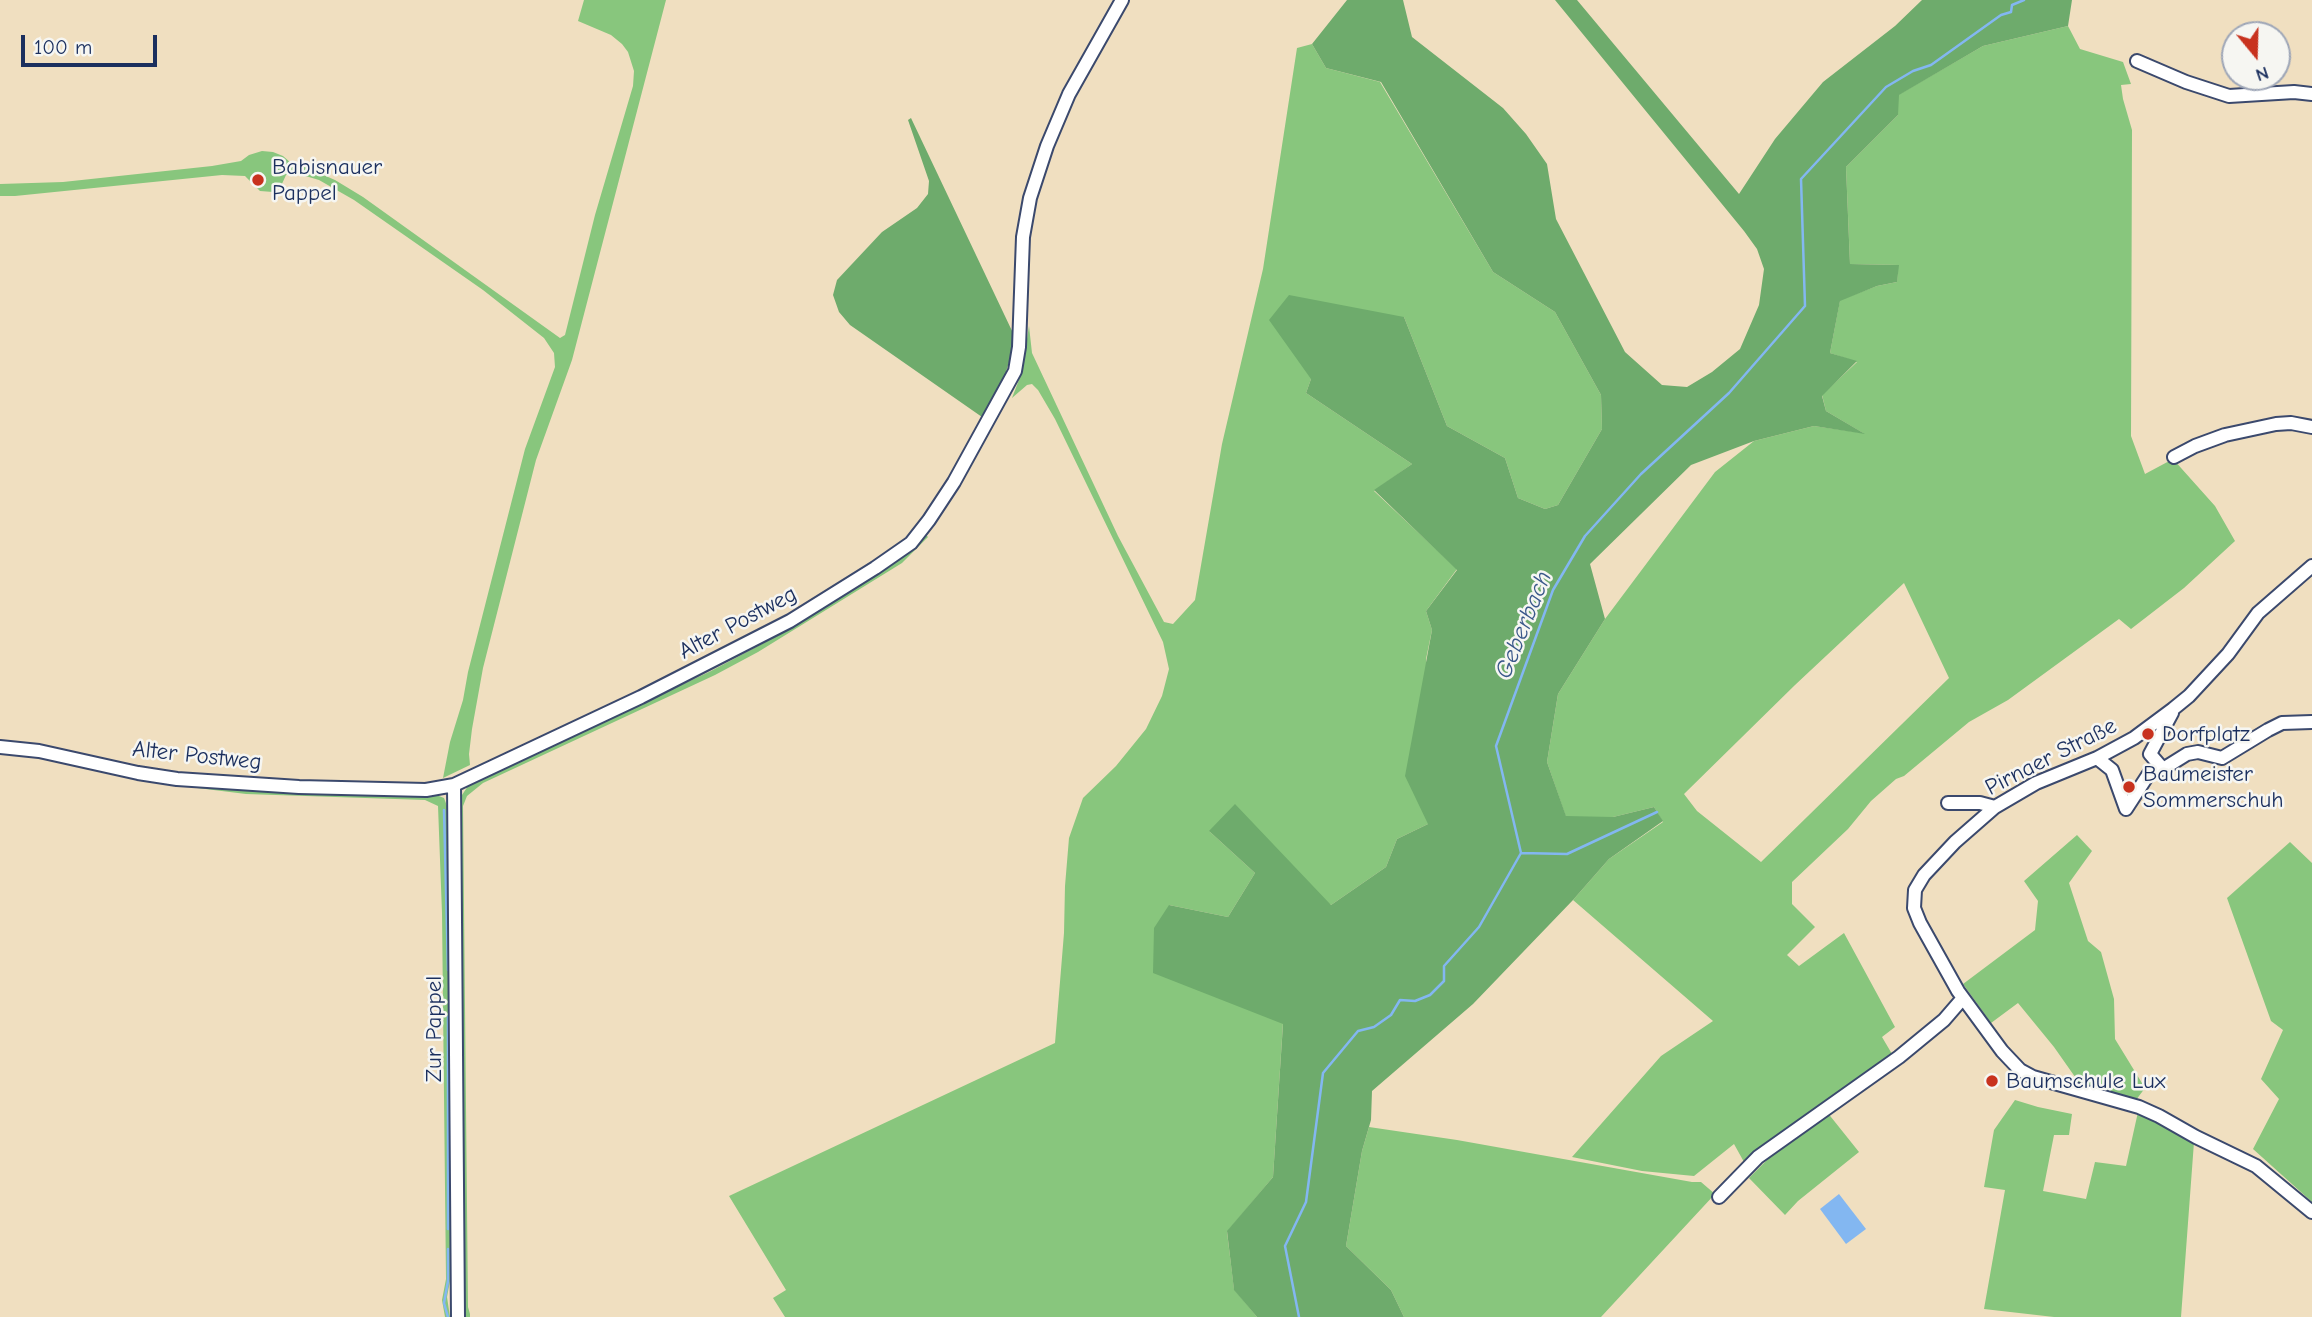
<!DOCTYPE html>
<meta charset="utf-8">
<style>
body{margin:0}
#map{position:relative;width:2312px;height:1317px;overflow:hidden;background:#f0dfc0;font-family:"Comic Neue",sans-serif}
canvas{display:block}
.north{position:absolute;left:2221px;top:21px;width:70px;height:70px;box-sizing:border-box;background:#f6f6f2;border:2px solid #9ea6b7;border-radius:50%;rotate:161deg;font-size:19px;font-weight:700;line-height:28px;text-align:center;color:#1b2f5e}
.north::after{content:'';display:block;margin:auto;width:24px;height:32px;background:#c8321e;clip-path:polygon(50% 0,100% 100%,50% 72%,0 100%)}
.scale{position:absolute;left:21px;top:35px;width:136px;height:32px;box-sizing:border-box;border:4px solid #1b2f5e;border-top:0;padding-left:9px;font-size:21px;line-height:24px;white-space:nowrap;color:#1b2f5e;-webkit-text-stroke:5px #f6f6f2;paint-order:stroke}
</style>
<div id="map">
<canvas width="2312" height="1317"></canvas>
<div class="north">N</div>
<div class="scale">100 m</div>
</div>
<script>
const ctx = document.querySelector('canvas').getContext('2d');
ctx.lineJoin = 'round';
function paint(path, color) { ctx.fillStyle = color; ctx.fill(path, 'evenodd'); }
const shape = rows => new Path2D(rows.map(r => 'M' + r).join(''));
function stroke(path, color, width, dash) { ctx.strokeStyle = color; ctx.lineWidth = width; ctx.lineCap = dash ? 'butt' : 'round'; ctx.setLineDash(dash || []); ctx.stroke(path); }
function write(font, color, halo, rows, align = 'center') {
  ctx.font = font + ' "Comic Neue",sans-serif'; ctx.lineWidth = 5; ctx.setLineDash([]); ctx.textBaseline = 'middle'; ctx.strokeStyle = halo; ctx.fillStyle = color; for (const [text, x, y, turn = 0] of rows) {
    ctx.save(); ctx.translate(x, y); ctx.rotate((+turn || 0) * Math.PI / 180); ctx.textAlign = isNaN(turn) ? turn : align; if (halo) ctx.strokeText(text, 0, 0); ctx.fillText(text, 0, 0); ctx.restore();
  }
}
paint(shape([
 [584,0,666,0,572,360,536,460,483,668,472,729,469,754,470,765,443,778,450,742,463,700,468,672,525,449,555,367,554,353,544,338,483,290,354,200,319,180,292,172,286,175,281,186,273,192,260,191,245,176,222,175,15,196,0,196,0,184,63,182,212,166,241,161,249,155,262,151,273,152,283,156,291,163,305,167,335,180,363,197,560,338,565,335,595,215,633,86,634,71,628,52,622,44,611,35,578,21],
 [2068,26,2080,49,2123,62,2131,84,2121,85,2123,99,2132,130,2131,436,2145,474,2173,459,2215,506,2235,541,2184,588,2131,629,2119,619,2008,700,1969,722,1904,776,1896,779,1871,801,1848,829,1792,882,1792,904,1815,927,1787,955,1799,966,1844,933,1895,1027,1882,1037,1892,1054,1744,1162,1734,1144,1694,1176,1642,1171,1572,1157,1661,1056,1713,1021,1573,900,1609,859,1663,822,1654,807,1613,817,1566,817,1547,762,1558,694,1605,619,1715,472,1754,441,1814,426,1863,433,1826,411,1822,395,1857,362,1830,353,1840,300,1877,286,1897,282,1898,265,1850,264,1846,167,1898,115,1898,95,1983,46],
 [1904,583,1949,678,1761,862,1697,811,1684,794,1795,685],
 [1312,44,1326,68,1380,82,1493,272,1555,312,1601,395,1602,429,1558,505,1545,509,1518,498,1505,458,1447,426,1404,317,1311,379,1306,393,1412,464,1374,491,1457,569,1426,611,1432,630,1426,659,1428,824,1397,839,1386,867,1331,905,1209,831,1255,873,1228,917,1169,905,1283,1023,1273,1177,1227,1232,1234,1289,1257,1317,785,1317,773,1298,786,1290,729,1196,1055,1043,1064,933,1065,886,1069,838,1083,798,1116,766,1146,729,1162,696,1169,669,1163,642,1055,419,1038,390,1032,384,1027,385,1012,398,1022,372,1029,326,1032,353,1118,536,1164,622,1173,624,1195,600,1222,444,1263,269,1297,48],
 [924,533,928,537,902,563,758,652,715,675,483,783,467,796,463,806,468,1307,470,1314,470,1317,460,1317,458,805,462,795,468,786,476,782,711,671,777,636,881,572,903,555],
 [0,750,114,771,434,794,444,798,447,806,449,881,452,1270,447,1297,450,1317,445,1317,442,1300,446,1279,442,913,438,806,425,800,246,794,173,785,21,754,0,753],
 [2077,835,2092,851,2069,883,2088,941,2101,952,2114,999,2115,1039,2145,1088,2136,1100,2080,1084,2054,1047,2018,1003,1991,1023,1963,984,2035,930,2038,901,2024,881],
 [2290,842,2312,863,2312,1202,2253,1149,2279,1099,2261,1079,2283,1030,2271,1021,2227,898],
 [2015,1100,2038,1107,2072,1114,2069,1135,2054,1135,2043,1191,2086,1199,2095,1162,2126,1166,2138,1112,2194,1142,2181,1317,2054,1317,1984,1309,2005,1190,1984,1187,1994,1130],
 [1827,1112,1859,1152,1798,1201,1785,1215,1749,1178,1777,1150],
 [1369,1127,1457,1140,1692,1182,1701,1182,1715,1194,1601,1317,1404,1317,1391,1290,1346,1246,1362,1151]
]), '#88c67d');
paint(shape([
 [1347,0,1403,0,1412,37,1503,108,1526,134,1547,164,1556,219,1625,352,1662,385,1687,387,1712,372,1740,349,1759,305,1764,269,1757,249,1744,231,1555,0,1577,0,1739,194,1775,139,1823,82,1895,26,1922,0,2072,0,2068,26,1983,46,1899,95,1898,115,1846,167,1850,264,1899,265,1897,282,1877,286,1840,301,1830,353,1857,361,1822,396,1826,411,1865,434,1814,426,1754,441,1691,465,1590,564,1605,619,1558,694,1547,762,1566,816,1613,817,1654,807,1663,821,1609,859,1573,900,1473,1004,1372,1091,1371,1120,1362,1151,1346,1246,1391,1290,1404,1317,1257,1317,1234,1290,1227,1231,1273,1177,1283,1024,1153,973,1154,928,1169,905,1228,917,1255,873,1209,831,1235,804,1331,905,1386,867,1397,839,1428,824,1405,776,1432,630,1426,611,1457,570,1374,490,1412,464,1306,393,1311,379,1269,320,1289,295,1404,317,1447,426,1505,458,1518,498,1545,509,1558,505,1602,429,1601,395,1555,312,1493,272,1381,82,1326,68,1312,44],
 [911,118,1013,333,1011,356,1003,381,982,417,850,325,839,312,833,295,837,280,882,232,917,208,928,194,929,181,908,120]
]), '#6eab6c');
paint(shape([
 [1839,1194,1866,1229,1846,1244,1820,1209]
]), '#83b7f1');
stroke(shape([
 [444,810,448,970],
 [1521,853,1567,854,1657,812],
 [448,1017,448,1229],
 [448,1317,444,1303,448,1281,448,1249],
 [1299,1317,1285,1246,1306,1202,1323,1073,1358,1031,1374,1027,1391,1015,1400,1000,1415,1001,1430,995,1444,981,1444,966,1479,927,1521,853,1496,746,1553,590,1585,536,1641,474,1729,393,1805,306,1801,179,1886,87,1913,71,1931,65,2001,15,2011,12,2012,5,2024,0]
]), '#83b7f1', 2.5);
const minor = shape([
 [2137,61,2186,82,2229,96,2294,92,2312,94],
 [2174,457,2195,446,2225,435,2276,424,2291,423,2312,427],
 [2312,566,2258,613,2228,654,2189,696,2173,709,2134,738,2097,758,2036,783,1995,807,1955,842,1924,875,1915,890,1914,908,1920,923,1958,991,2002,1051,2020,1070,2033,1077,2139,1107,2159,1116,2196,1137,2256,1166,2312,1212],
 [0,747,39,751,138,773,177,779,299,787,426,790,454,785,641,697,790,621,875,568,911,543,929,520,954,482,1015,371,1019,347,1023,237,1030,198,1047,146,1069,94,1122,0],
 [2097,758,2112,770,2126,809,2150,772,2163,769,2187,754,2198,752,2222,758,2268,730,2282,723,2312,722],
 [2163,769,2150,754,2172,713],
 [454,785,458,1317],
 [1948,803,1980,803,1995,807],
 [1719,1197,1758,1157,1899,1057,1944,1020,1963,998]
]);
stroke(minor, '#3b496d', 16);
stroke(minor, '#fff', 12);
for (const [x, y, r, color] of [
 [258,180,7,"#c8321e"],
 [2148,734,7,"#c8321e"],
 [2129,787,7,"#c8321e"],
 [1992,1081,7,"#c8321e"]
]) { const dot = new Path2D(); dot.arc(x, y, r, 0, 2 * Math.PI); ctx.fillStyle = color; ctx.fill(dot); stroke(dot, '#f6f6f2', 2.5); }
write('23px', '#1b2f5e', '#f6f6f2', [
 ["Babisnauer",272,167],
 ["Pappel",272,193],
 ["Dorfplatz",2162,734],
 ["Baumeister",2143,774],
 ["Sommerschuh",2143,800],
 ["Baumschule Lux",2006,1081]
], 'left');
write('23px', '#1b2f5e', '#f6f6f2', [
 ["Alter Postweg",738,623,-28],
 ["Alter Postweg",197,756,6],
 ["Pirnaer Straße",2051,757,-27],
 ["Zur Pappel",434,1029,-90]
]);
write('italic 24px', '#3a588a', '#f6f6f2', [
 ["Geberbach",1524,625,-68]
]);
</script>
